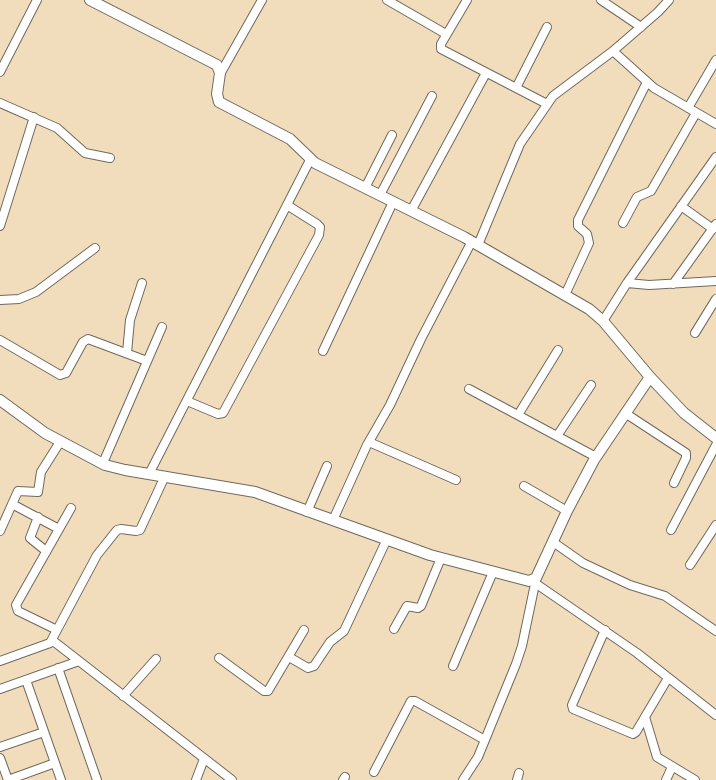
<!DOCTYPE html>
<style>
body{margin:0}
canvas{display:block;background:#f1ddbc}
</style>
<canvas width="716" height="780"></canvas>
<script>
const ctx = document.querySelector('canvas').getContext('2d');
ctx.lineJoin = 'round';
const shape = rows => new Path2D(rows.map(r => 'M' + r).join(''));
function stroke(path, color, width, dash) { ctx.strokeStyle = color; ctx.lineWidth = width; ctx.lineCap = dash ? 'butt' : 'round'; ctx.setLineDash(dash || []); ctx.stroke(path); }
const minor = shape([
 [387,0,446,34],
 [467,0,441,44,441,49,547,104],
 [601,0,641,27],
 [613,51,654,88,716,124],
 [0,72,37,0],
 [219,76,262,0],
 [516,88,547,27],
 [0,103,57,128,85,153,110,158],
 [688,108,716,60],
 [365,188,392,135],
 [380,195,432,96],
 [681,206,713,229],
 [411,211,486,73],
 [623,223,637,197,651,191,696,113],
 [0,226,34,117],
 [478,245,520,144,553,96,613,51,658,12,669,0],
 [627,283,649,285,716,281],
 [673,284,716,224],
 [565,295,589,243,587,234,578,226,578,220,647,82],
 [0,300,19,299,36,292,95,248],
 [603,321,627,283,716,157],
 [695,333,716,299],
 [0,340,60,375,66,373,83,342,88,339,147,361],
 [323,351,393,202],
 [127,353,130,320,142,283],
 [469,389,596,457],
 [187,401,218,414,223,413,319,235,320,227,317,224,287,205],
 [625,413,686,453,686,458,674,483],
 [518,415,558,350],
 [557,436,591,385],
 [369,442,456,480],
 [103,463,162,327],
 [149,474,310,160],
 [524,486,567,511],
 [12,504,59,529],
 [307,512,327,466],
 [38,517,30,538,46,551],
 [333,520,367,445,390,405,421,339,472,241],
 [671,530,716,445],
 [0,531,18,491,38,492,41,472,60,442],
 [553,542,583,563,630,585,665,596,716,631],
 [690,565,716,525],
 [535,583,637,653,716,715],
 [394,629,407,606,418,608,421,606,441,558],
 [57,630,18,611,16,605,71,508],
 [605,630,572,705,573,709,633,734,636,732,668,678],
 [52,640,232,780],
 [289,657,308,668,314,666,330,642,344,631,387,539],
 [219,658,264,691,268,691,304,630],
 [0,661,50,643,97,555,117,530,121,529,136,531,140,530,165,476],
 [453,666,493,572],
 [58,668,97,780],
 [26,680,61,780],
 [0,689,79,661],
 [123,696,156,659],
 [645,717,657,757,695,780],
 [0,747,44,732],
 [0,758,8,780],
 [374,772,411,701,415,701,485,740],
 [8,780,55,763],
 [196,780,204,759],
 [343,780,345,777],
 [463,780,478,757,516,664,522,646,536,579],
 [517,780,519,773],
 [666,780,672,767]
]);
const tertiary = shape([
 [90,0,217,65,220,73,217,94,219,102,290,139,315,163,464,237,589,309,603,321,650,377,684,413,716,438],
 [0,400,45,433,105,465,125,470,255,492,430,555,529,581,536,578,567,511,594,460,650,377]
]);
stroke(minor, '#70695e', 10);
stroke(tertiary, '#70695e', 12);
stroke(minor, '#fff', 8);
stroke(tertiary, '#fff', 10);
</script>
